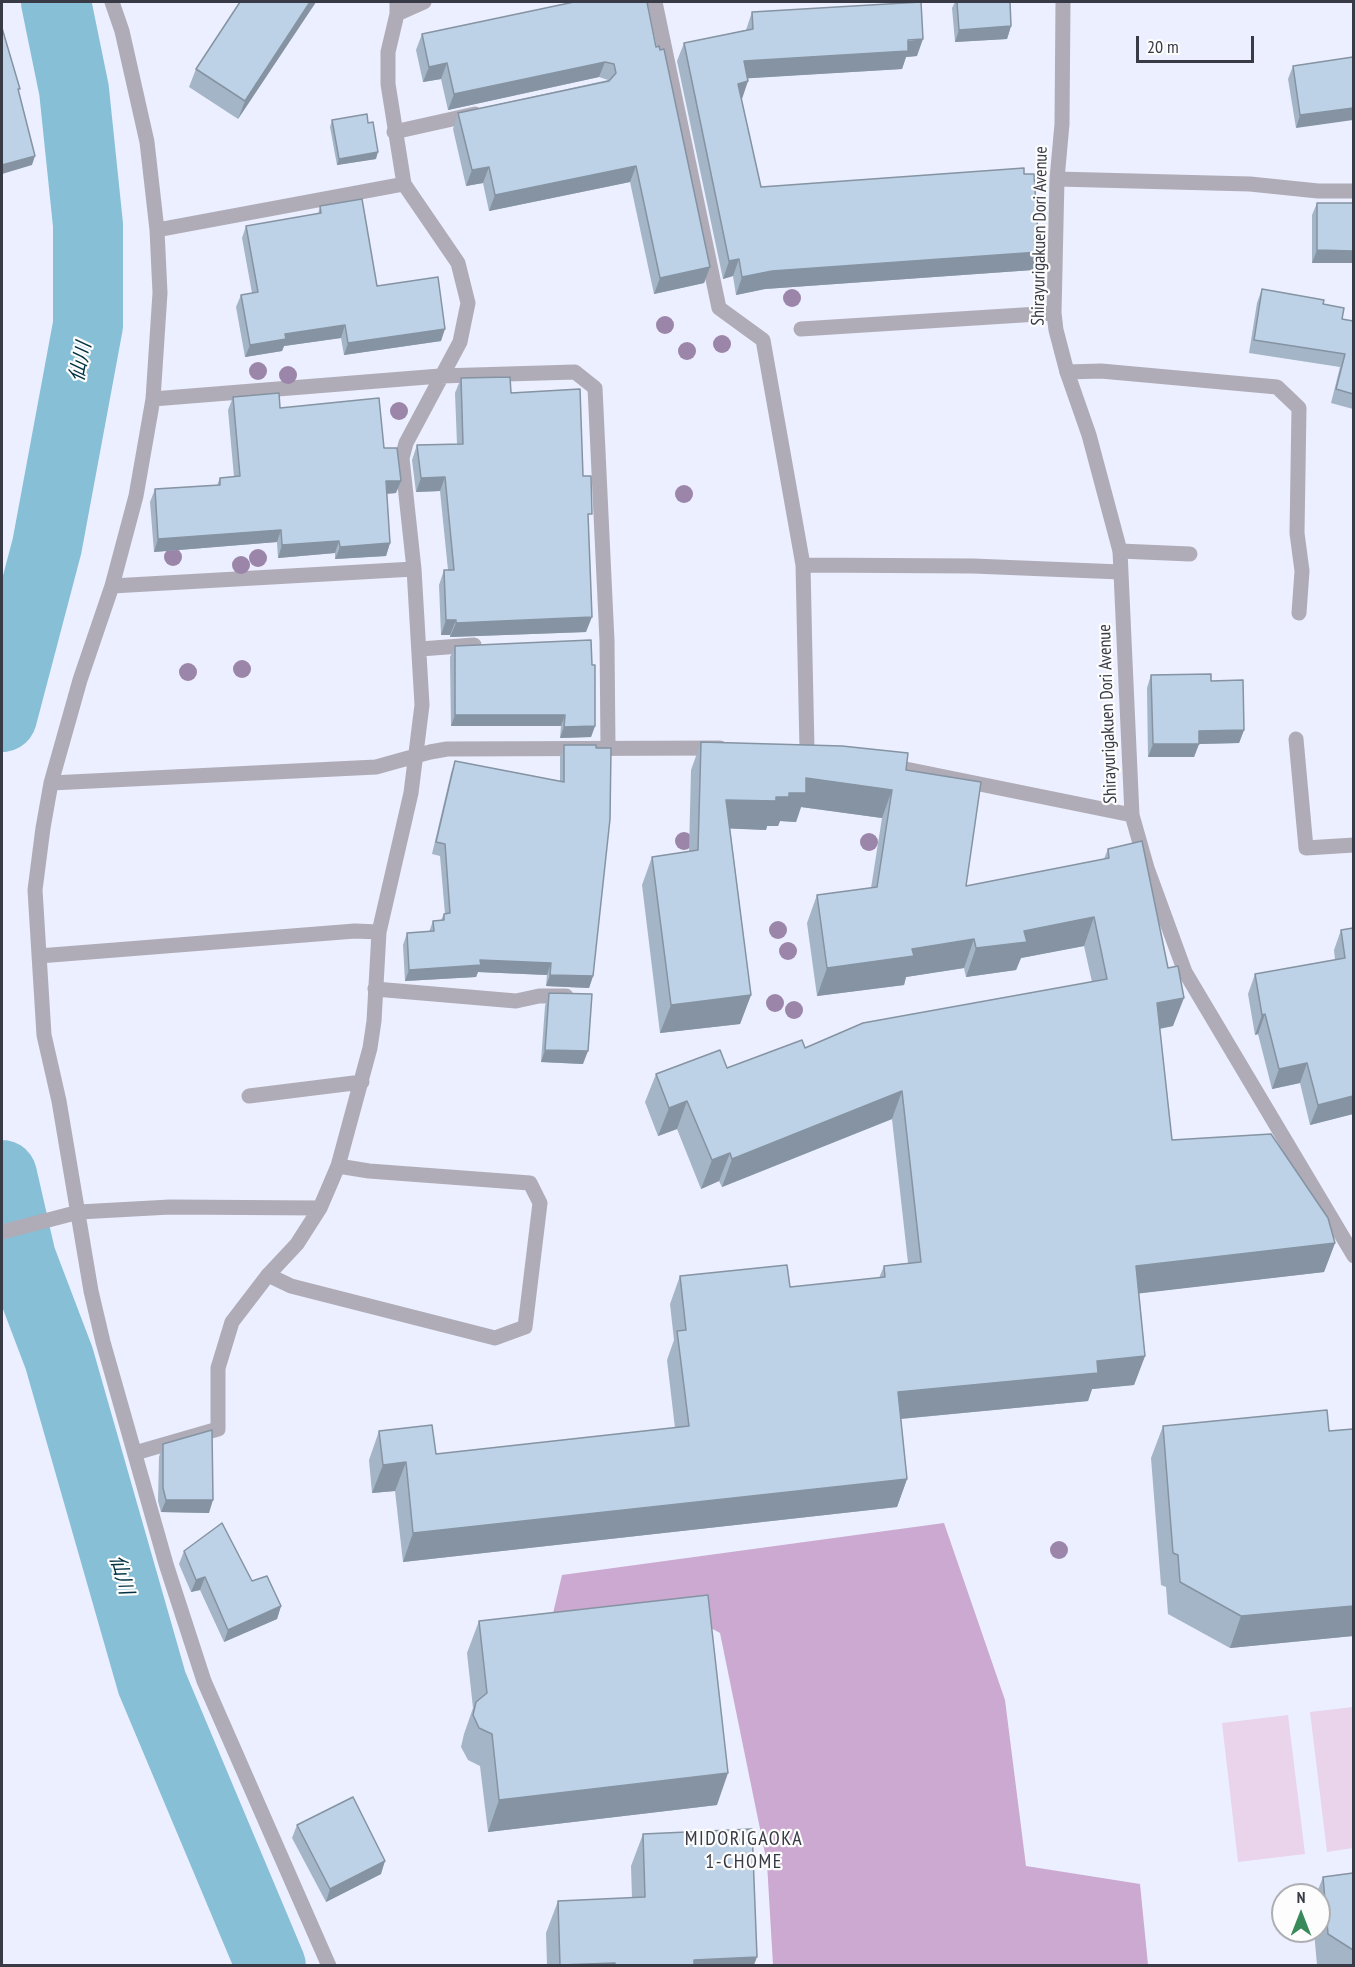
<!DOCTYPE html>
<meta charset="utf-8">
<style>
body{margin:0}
#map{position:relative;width:1355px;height:1967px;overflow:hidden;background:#ebefff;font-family:"PT Sans Narrow",sans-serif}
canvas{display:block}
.frame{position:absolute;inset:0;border:3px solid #383b45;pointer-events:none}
.north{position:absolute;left:1271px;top:1883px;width:60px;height:60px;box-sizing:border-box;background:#fdfdfd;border:2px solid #aeafb3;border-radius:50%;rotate:0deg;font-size:16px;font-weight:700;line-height:24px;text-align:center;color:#383b45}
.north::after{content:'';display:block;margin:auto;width:21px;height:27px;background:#398a5a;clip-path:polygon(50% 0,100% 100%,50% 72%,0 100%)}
.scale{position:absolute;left:1136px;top:36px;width:118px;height:27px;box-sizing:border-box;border:3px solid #383b45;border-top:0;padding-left:8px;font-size:18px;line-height:21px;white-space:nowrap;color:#383b45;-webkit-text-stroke:4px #fdfdfd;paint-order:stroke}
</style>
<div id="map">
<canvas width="1355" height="1967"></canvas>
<div class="frame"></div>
<div class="north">N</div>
<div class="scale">20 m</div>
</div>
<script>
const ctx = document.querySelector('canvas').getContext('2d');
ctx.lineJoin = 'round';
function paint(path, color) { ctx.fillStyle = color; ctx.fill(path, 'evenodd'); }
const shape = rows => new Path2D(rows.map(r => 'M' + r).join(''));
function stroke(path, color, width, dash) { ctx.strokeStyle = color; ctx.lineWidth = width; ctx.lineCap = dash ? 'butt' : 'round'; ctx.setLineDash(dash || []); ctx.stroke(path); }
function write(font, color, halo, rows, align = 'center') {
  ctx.font = font + ' "PT Sans Narrow","Noto Sans JP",sans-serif'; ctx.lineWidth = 4.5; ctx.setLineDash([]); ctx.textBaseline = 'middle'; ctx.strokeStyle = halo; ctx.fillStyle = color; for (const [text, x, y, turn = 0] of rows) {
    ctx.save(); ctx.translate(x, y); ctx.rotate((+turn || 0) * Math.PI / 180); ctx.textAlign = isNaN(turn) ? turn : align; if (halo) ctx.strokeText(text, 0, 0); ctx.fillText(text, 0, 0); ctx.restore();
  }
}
paint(shape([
 [1353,1707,1353,1848,1327,1852,1310,1712],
 [1288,1715,1305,1854,1238,1862,1222,1723]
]), '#e9d4ec');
paint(shape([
 [944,1523,1005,1700,1026,1866,1140,1884,1148,1965,773,1965,767,1863,720,1633,687,1615,551,1622,562,1575]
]), '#cba9d1');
stroke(shape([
 [2,717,47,546,88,325,88,225,74,90,56,2],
 [2,1175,21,1258,59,1358,152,1683,271,1966]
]), '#87bfd7', 70);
stroke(shape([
 [394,132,475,114],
 [1067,372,1101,371,1277,387,1299,408,1297,533,1302,571,1299,613],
 [1120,551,1190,554],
 [1296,739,1306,848,1354,845],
 [375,989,516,1001,539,996,566,996],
 [268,1275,291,1286,495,1338,525,1327,540,1203,530,1183,369,1171,338,1166]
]), '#afacb7', 15);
stroke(shape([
 [112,2,122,31,147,142,157,230,160,293,153,399,136,496,112,586,80,680,51,783,43,828,35,890,44,1035,59,1101,91,1291,103,1342,166,1564,204,1681,329,1966],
 [655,2,719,308,763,340,803,565,807,749],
 [1063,2,1062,124,1057,179,1054,313,1056,330,1067,372,1089,435,1120,551,1132,815,1147,868,1185,972,1354,1256],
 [397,14,424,2],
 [1057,179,1250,184,1318,191,1354,191],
 [157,230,404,184],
 [801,329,1054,313],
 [153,399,440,376,575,372,595,388,607,641,608,747],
 [803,565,973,566,1121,572],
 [112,586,414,569],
 [420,649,474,645],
 [886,765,1132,815],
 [51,783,376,767,430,752,447,749,720,748],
 [39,956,355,931,379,932],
 [249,1096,362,1082],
 [2,1232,79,1212,170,1207,320,1208],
 [135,1453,218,1429,218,1368,232,1322,268,1275,297,1244,320,1208,338,1166,370,1048,374,1021,379,932,411,793,422,705,414,569,402,458,406,443,460,342,468,303,458,263,404,184,388,84,388,52,397,14,397,2]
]), '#afacb7', 15);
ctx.fillStyle = '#9b85a8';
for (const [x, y] of [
 [792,298],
 [665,325],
 [722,344],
 [687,351],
 [258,371],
 [288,375],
 [399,411],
 [684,494],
 [173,557],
 [258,558],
 [241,565],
 [242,669],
 [188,672],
 [684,841],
 [869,842],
 [778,930],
 [788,951],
 [775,1003],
 [794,1010],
 [1059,1550]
]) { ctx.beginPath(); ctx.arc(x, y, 9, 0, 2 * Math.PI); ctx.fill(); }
paint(shape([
 [240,2,316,2,238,119,189,87,196,69],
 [955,2,1010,2,1011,26,1007,39,955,42,952,8],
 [752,12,917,56,906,57,902,69,748,78,748,81,741,99,761,187,1024,174,1039,252,1033,270,765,289,736,295,733,276,723,279,677,61,684,43,746,30],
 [422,34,656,47,710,267,704,283,654,294,630,182,489,211,483,183,466,186,453,129,458,113,608,80,599,77,448,110,441,79,423,82,416,50],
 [1353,57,1296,128,1288,79,1293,66],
 [332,120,376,159,337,165,330,127],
 [1317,203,1353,203,1353,263,1312,263,1312,215],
 [320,206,377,286,441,341,344,355,341,338,284,346,282,351,245,357,236,307,241,295,252,293,242,238,246,226,318,214],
 [1262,289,1323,304,1342,319,1353,321,1353,409,1331,403,1340,367,1249,353,1257,303],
 [461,378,511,393,583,476,589,523,586,632,450,637,450,635,441,635,439,585,444,570,448,570,440,491,416,492,412,460,417,445,457,444,455,393],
 [233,397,280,408,384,448,396,493,387,494,390,543,386,556,335,559,335,553,278,558,277,542,154,552,150,502,155,489,217,485,220,478,234,477,228,410],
 [455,646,595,726,591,737,560,738,561,726,451,726,450,657],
 [1151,675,1211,681,1244,730,1239,743,1199,744,1194,757,1148,757,1147,688],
 [701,742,906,770,966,886,1104,859,1108,849,1173,1026,1160,1029,1172,1140,1335,1243,1324,1272,1139,1293,1145,1356,1134,1385,1092,1389,1088,1401,901,1419,907,1479,897,1507,403,1562,395,1491,372,1493,369,1460,379,1431,436,1454,675,1428,667,1360,674,1340,670,1304,680,1276,790,1287,879,1278,884,1266,908,1263,892,1119,722,1187,719,1181,701,1189,677,1129,658,1136,645,1102,656,1074,727,1068,805,1048,1092,982,1084,946,1021,958,1016,970,966,977,964,968,906,977,904,985,817,996,807,923,817,895,871,888,882,818,801,807,796,822,780,821,778,826,767,826,766,830,730,828,751,995,740,1024,660,1033,642,885,652,857,689,852,691,770],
 [564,745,593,976,589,988,546,986,547,975,478,972,476,977,405,981,403,945,407,933,429,932,433,921,441,920,444,914,445,914,440,856,432,854,451,773,455,761,560,781,560,757],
 [1353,928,1353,1114,1310,1125,1300,1083,1272,1089,1258,1034,1255,1035,1248,994,1255,974,1335,960,1334,950,1341,930],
 [549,993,583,1064,541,1062,545,1006],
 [1163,1426,1329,1431,1353,1429,1353,1636,1230,1648,1168,1614,1166,1587,1161,1585,1151,1458],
 [163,1444,209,1513,161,1512,158,1501,159,1457],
 [184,1551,252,1581,281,1606,277,1619,224,1642,200,1590,191,1592,179,1564],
 [479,1621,717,1805,488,1832,480,1766,468,1760,461,1747,464,1734,473,1708,467,1653],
 [297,1825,381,1874,326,1902,292,1838],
 [643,1834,754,1965,547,1965,546,1933,558,1901,632,1898,631,1866],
 [1353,1873,1353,1965,1317,1965,1314,1931,1319,1931,1319,1895,1316,1895,1323,1877]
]), '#a3b5c7');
paint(shape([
 [310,2,316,2,238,119,245,101],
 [1011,26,1007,39,955,42,959,30],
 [923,39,917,56,906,57,902,69,737,79,744,61],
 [605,62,599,77,448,110,454,94],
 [447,63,441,79,423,82,429,67],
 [748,81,742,99,732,101,738,84],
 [1353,108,1353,120,1296,128,1300,115],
 [378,152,376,159,337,165,339,159],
 [35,156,32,165,2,174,2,165],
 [636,166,630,182,489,211,495,195],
 [489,167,483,183,466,186,472,170],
 [1317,250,1353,251,1353,263,1312,263],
 [1039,252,1033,270,765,289,736,295,742,277,772,271],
 [739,259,733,276,723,279,729,261],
 [710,267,704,283,654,294,660,278],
 [345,325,341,338,284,346,282,351,245,357,250,345,285,334],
 [445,329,441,341,344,355,348,343],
 [445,477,440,491,416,492,421,478],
 [386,481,401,481,396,493,381,494],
 [281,530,277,542,154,552,158,539],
 [339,541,335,553,278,558,282,545],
 [390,543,386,556,335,559,340,547],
 [592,617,586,632,450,637,456,623],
 [446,620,456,620,450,635,441,635],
 [455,715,565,715,561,726,451,726],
 [595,726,591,737,560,738,564,727],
 [1244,730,1239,743,1199,744,1194,757,1148,757,1153,744,1199,731],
 [806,778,892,790,882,818,801,807,796,822,780,821,778,826,767,826,766,830,716,828,726,800,776,797,789,793],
 [1094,917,1084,946,1021,958,1016,970,966,977,976,948,1024,931],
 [974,939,964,968,906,977,904,985,817,996,827,968,912,949],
 [480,960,551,963,547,975,478,972,476,977,405,981,409,970],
 [550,975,593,976,589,988,546,986],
 [751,995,740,1024,660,1033,671,1005],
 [1184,998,1173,1026,1146,1031,1157,1003],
 [1265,1014,1258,1034,1255,1035,1262,1015],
 [545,1050,588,1051,583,1064,541,1062],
 [1307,1063,1300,1083,1272,1089,1279,1069],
 [902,1091,892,1119,722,1187,732,1159],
 [1353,1096,1353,1114,1310,1125,1318,1105],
 [687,1101,677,1129,658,1136,669,1108],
 [730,1153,719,1181,701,1189,712,1160],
 [1335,1243,1324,1272,1126,1295,1136,1266],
 [1145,1356,1134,1385,1092,1389,1088,1401,888,1420,898,1392,1097,1361],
 [406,1462,395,1491,372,1493,383,1465],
 [907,1479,897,1507,403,1562,413,1533],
 [166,1500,213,1500,209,1513,161,1512],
 [205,1577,200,1590,191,1592,196,1580],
 [281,1606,277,1619,224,1642,228,1630],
 [1353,1606,1353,1636,1230,1648,1241,1616],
 [728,1773,717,1805,488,1832,499,1800],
 [385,1861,381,1874,326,1902,330,1889],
 [757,1957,754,1965,691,1965,694,1960],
 [615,1963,614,1965,562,1965]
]), '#8593a2');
const building = shape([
 [240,2,310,2,245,101,196,69,240,2],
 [574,2,647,2,656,47,659,46,660,50,664,49,710,267,660,278,636,166,495,195,489,167,472,170,458,113,609,81,616,73,614,64,605,62,454,94,447,63,429,67,422,34,574,2],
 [921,2,923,39,908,40,908,51,744,61,748,81,738,84,761,187,1024,168,1024,174,1034,174,1039,252,772,271,742,277,739,259,729,261,684,43,753,29,752,12,921,2],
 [957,2,1010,2,1011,26,959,30,957,2],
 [2,28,20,89,18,89,35,156,2,165,2,28],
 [1353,57,1353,108,1300,115,1293,66,1353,57],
 [367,114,368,123,373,122,378,152,339,159,332,120,367,114],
 [362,199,377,286,438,277,445,329,348,343,345,325,285,334,286,339,250,345,241,295,258,292,246,226,321,213,320,206,362,199],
 [1317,203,1353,203,1353,251,1317,250,1317,203],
 [1262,289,1324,300,1323,304,1344,308,1342,319,1353,321,1353,394,1336,389,1345,354,1254,340,1262,289],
 [510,377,511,393,580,389,583,476,591,476,592,514,588,514,592,617,456,623,456,620,446,620,444,570,454,570,445,477,421,478,417,445,463,444,461,378,510,377],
 [279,393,280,408,379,398,384,448,397,448,401,481,386,481,390,543,340,547,339,541,282,545,281,530,158,539,155,489,220,485,220,478,240,476,233,397,279,393],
 [591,640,592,665,595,665,595,726,564,727,565,715,455,715,455,646,591,640],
 [1211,674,1211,681,1243,680,1244,730,1199,731,1199,744,1153,744,1151,675,1211,674],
 [701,742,842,746,908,753,906,770,981,782,966,886,1109,858,1108,849,1142,841,1168,968,1178,966,1184,998,1157,1003,1172,1140,1271,1134,1328,1218,1335,1243,1136,1266,1145,1356,1097,1361,1098,1373,898,1392,907,1479,413,1533,406,1462,383,1465,379,1431,432,1425,436,1454,689,1426,677,1331,686,1330,680,1276,787,1265,790,1287,885,1277,884,1266,921,1262,902,1091,732,1159,730,1153,712,1160,687,1101,669,1108,656,1074,720,1050,727,1068,802,1040,805,1048,863,1023,1107,979,1094,917,1024,931,1027,942,976,948,974,939,912,949,914,956,827,968,817,895,877,887,892,790,806,778,806,793,789,793,789,797,776,797,776,801,726,800,751,995,671,1005,652,857,698,850,701,742],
 [564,745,596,745,596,748,611,748,610,819,593,976,550,975,551,963,480,960,481,965,409,970,407,933,434,931,433,921,444,920,444,914,450,913,445,844,436,842,455,761,564,782,564,745],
 [1353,928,1353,1096,1318,1105,1307,1063,1279,1069,1265,1014,1262,1015,1255,974,1345,958,1341,930,1353,928],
 [549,993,592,994,588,1051,545,1050,549,993],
 [1327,1410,1329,1431,1353,1429,1353,1606,1241,1616,1180,1582,1178,1555,1173,1553,1163,1426,1327,1410],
 [212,1430,213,1500,166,1500,163,1488,163,1444,212,1430],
 [222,1523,252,1581,267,1576,281,1606,228,1630,205,1577,196,1580,184,1551,222,1523],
 [708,1595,728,1773,499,1800,492,1734,479,1728,473,1715,476,1702,487,1693,479,1621,708,1595],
 [353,1797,385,1861,330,1889,297,1825,353,1797],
 [752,1829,757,1957,694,1960,694,1965,615,1965,615,1963,560,1965,558,1901,645,1897,643,1834,752,1829],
 [1353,1873,1353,1950,1328,1934,1323,1877,1353,1873]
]);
paint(building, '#bed2e7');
stroke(building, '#8593a2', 1.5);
write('18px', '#383b45', '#fdfdfd', [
 ["Shirayurigakuen Dori Avenue",1040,236,-89],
 ["Shirayurigakuen Dori Avenue",1108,714,-92]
]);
write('italic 20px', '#003243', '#fdfdfd', [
 ["仙川",81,362,-79],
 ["仙川",121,1575,74]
]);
ctx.letterSpacing = '1.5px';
write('20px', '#383b45', '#fdfdfd', [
 ["MIDORIGAOKA",744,1839],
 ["1-CHOME",744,1862]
]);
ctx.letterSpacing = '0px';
</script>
